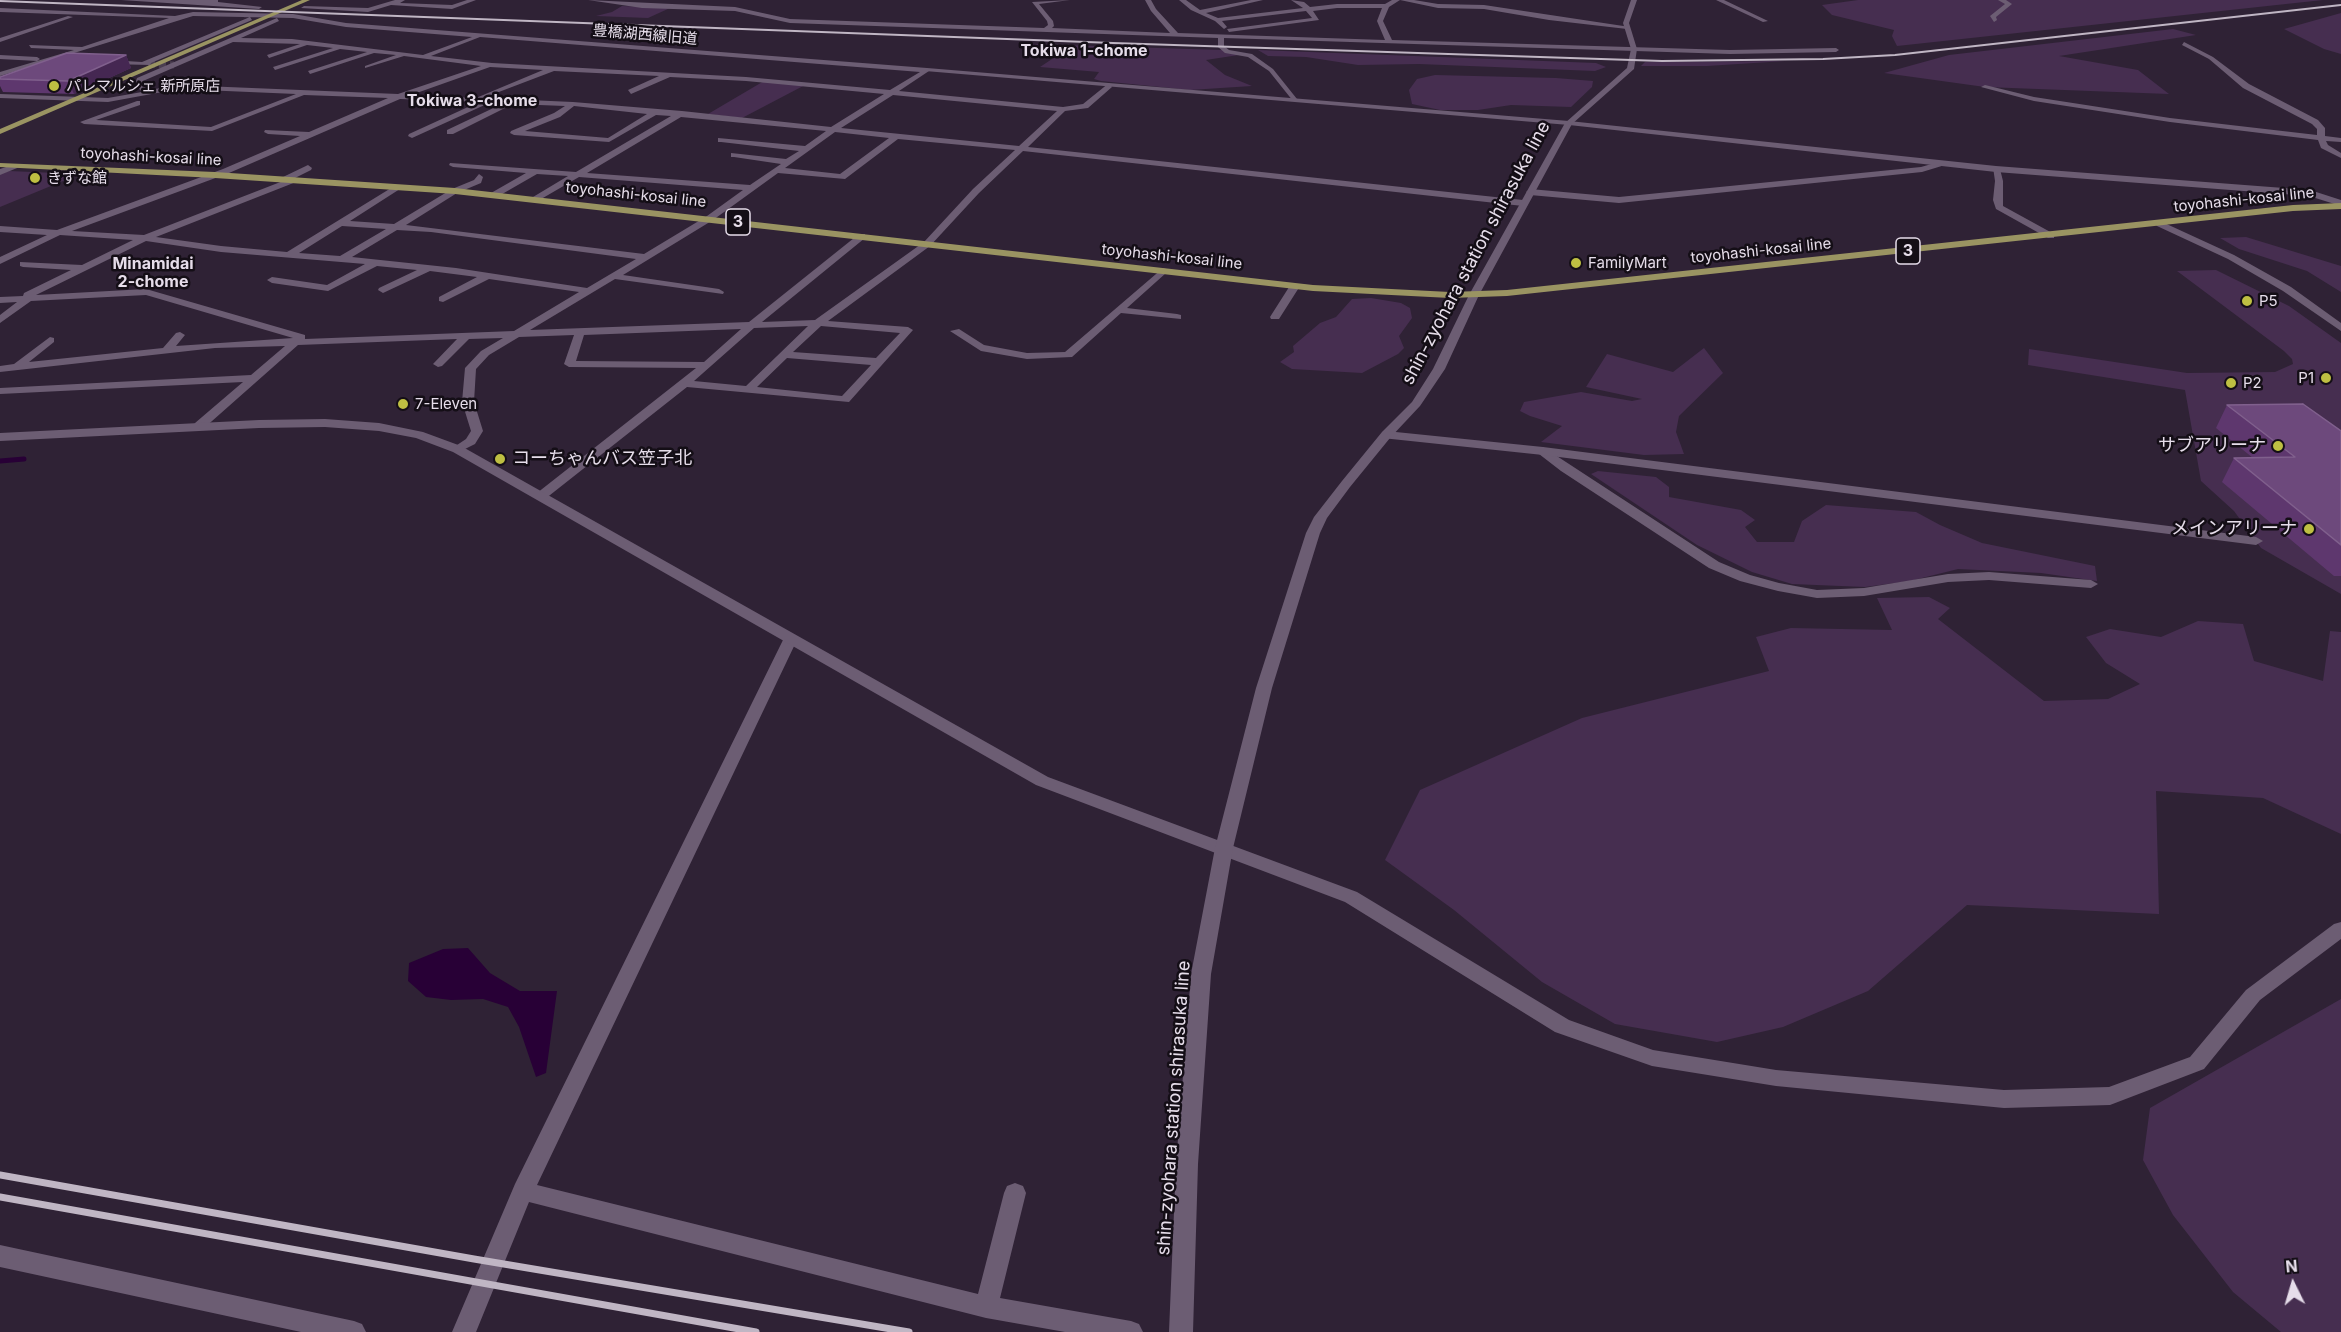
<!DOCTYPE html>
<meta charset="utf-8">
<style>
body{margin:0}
#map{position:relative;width:2341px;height:1332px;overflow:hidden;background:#2f2235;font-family:Inter,sans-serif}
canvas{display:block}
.north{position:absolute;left:2263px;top:1254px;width:60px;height:60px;-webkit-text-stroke:4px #140e16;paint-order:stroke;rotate:355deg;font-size:16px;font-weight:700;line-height:24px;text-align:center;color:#e6ddea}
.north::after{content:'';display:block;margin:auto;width:21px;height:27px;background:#e6ddea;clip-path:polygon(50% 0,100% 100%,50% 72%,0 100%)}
</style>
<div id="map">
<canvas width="2341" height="1332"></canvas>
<div class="north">N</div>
</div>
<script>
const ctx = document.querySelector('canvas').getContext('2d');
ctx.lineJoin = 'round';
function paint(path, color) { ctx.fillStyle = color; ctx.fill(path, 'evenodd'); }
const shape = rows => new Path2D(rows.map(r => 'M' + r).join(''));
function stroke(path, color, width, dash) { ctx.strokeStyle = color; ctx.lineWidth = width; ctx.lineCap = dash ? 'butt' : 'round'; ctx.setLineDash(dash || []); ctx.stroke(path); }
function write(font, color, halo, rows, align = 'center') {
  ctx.font = font + ' Inter,"Noto Sans JP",sans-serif'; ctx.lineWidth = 5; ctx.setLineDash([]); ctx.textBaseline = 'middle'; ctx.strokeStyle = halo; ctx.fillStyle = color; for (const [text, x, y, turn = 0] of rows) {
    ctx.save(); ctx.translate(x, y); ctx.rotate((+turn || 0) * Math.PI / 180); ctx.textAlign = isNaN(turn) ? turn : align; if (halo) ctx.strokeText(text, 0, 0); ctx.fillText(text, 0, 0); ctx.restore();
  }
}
paint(shape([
 [1858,0,2323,0,1897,46,1892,36,1894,30,1832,15,1822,5],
 [622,6,670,8,648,18,596,16,612,12],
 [2341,13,2341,54,2324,49,2284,29],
 [2173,29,2196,35,2059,56,2138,70,2169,94,1985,87,1884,73,1949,55],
 [1031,44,1222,50,1245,54,1206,60,1225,75,1252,86,1190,90,1101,81,1094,79,1099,72,1040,67,1052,59,1048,51],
 [1258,50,1596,63,1606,67,1595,71,1419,64,1358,65,1306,57,1268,56],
 [1785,61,1707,66,1641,66,1645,62],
 [1435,75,1556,78,1593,81,1592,87,1571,107,1511,105,1478,110,1440,110,1412,104,1409,90,1417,79],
 [764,81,805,85,742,118,708,114],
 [9,171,80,174,0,207,0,174],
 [2246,237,2341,266,2341,292,2307,271,2239,249,2220,238],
 [2216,270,2289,306,2341,343,2341,594,2261,548,2234,511,2201,481,2185,390,2028,365,2029,349,2187,373,2275,372,2293,364,2292,359,2284,351,2177,271],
 [1371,298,1401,303,1410,308,1412,318,1399,336,1404,348,1398,354,1362,373,1292,369,1280,362,1294,352,1293,346,1320,323,1336,317,1352,299],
 [1704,348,1723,373,1679,416,1676,432,1684,454,1644,455,1541,442,1562,426,1530,416,1520,411,1524,402,1581,392,1632,401,1642,399,1586,387,1607,354,1673,372],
 [1598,471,1656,477,1669,487,1669,497,1741,510,1755,520,1745,527,1757,542,1794,542,1802,521,1826,505,1916,512,1940,525,1982,543,2095,566,2097,581,2041,573,1958,569,1910,581,1865,587,1792,584,1752,572,1697,545,1591,474],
 [1929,597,1950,608,1938,619,2044,701,2108,699,2140,684,2106,663,2086,637,2110,629,2161,637,2198,621,2243,624,2254,661,2323,681,2330,631,2341,632,2341,834,2263,798,2156,791,2159,914,1967,905,1868,991,1783,1027,1717,1042,1615,1024,1542,982,1454,910,1385,860,1420,790,1582,718,1769,671,1756,637,1791,628,1892,630,1877,598],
 [2341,999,2341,1332,2281,1332,2233,1292,2173,1215,2143,1160,2150,1108]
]), '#462e50');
paint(shape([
 [468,948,490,973,520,991,557,991,546,1073,536,1077,519,1027,508,1007,483,999,451,1000,426,997,408,981,409,963,443,949]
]), '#280036');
stroke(shape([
 [0,461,24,459]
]), '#280036', 5);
stroke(shape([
 [148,64,174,65]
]), '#4a3e50', 7, [7, 4]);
paint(shape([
 [121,0,218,0,218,2,262,7,259,9,121,0],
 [395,0,405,0,400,3,452,5,467,0,476,0,452,9,391,5,368,12,301,8,304,6,368,8,395,0],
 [588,0,735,7,790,19,1044,28,1048,25,1047,21,1032,2,1070,0,1039,4,1053,21,1054,26,1052,28,1170,33,1151,11,1145,0,1151,0,1156,9,1178,33,1385,40,1377,21,1382,8,1337,8,1313,11,1319,20,1229,32,1227,29,1312,18,1306,11,1222,21,1227,27,1224,29,1215,21,1191,10,1179,0,1186,0,1200,10,1251,0,1263,0,1206,13,1218,18,1303,8,1291,0,1304,2,1310,7,1337,4,1385,4,1392,0,1414,0,1438,4,1484,5,1630,27,1627,29,1549,20,1484,9,1438,8,1400,0,1389,7,1383,21,1392,40,1730,50,1836,48,1839,50,1836,52,1730,54,1224,38,1224,46,1229,50,1252,54,1273,69,1297,99,1293,101,1269,71,1248,57,1225,53,1218,47,1218,38,790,23,735,11,642,8,588,0],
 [1716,0,1724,0,1768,21,1763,22,1716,0],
 [1998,0,2006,0,2012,4,1996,17,1997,20,1994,22,1990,16,2005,4,1998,0],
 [0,8,175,16,193,12,293,14,346,23,927,68,929,71,899,91,1063,107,1083,104,1109,83,1112,87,1088,108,1065,111,1028,147,1523,200,1527,203,1523,206,1023,151,979,193,930,246,828,321,908,327,913,330,849,402,687,387,545,499,541,500,535,496,537,493,696,368,569,367,564,364,574,335,519,337,489,355,476,369,474,402,483,431,475,444,457,453,451,449,466,439,471,431,462,402,465,368,481,351,503,338,469,339,442,366,438,367,433,364,457,339,298,345,203,429,199,430,193,426,195,423,243,382,0,394,0,388,251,375,285,346,215,348,0,372,0,366,14,364,50,337,54,338,54,342,29,362,163,348,176,333,180,332,185,335,176,346,293,338,146,295,31,301,0,323,0,315,17,302,0,303,0,297,23,296,24,293,71,270,23,267,20,266,20,262,82,265,133,240,60,235,0,264,0,257,47,235,0,232,0,226,57,230,223,169,300,136,268,134,264,132,265,130,309,132,388,98,304,95,212,131,84,124,80,122,137,101,140,101,140,105,96,120,211,127,296,94,179,89,108,102,0,98,0,94,108,98,142,92,135,84,137,78,277,18,279,21,241,38,292,39,423,55,472,37,346,27,293,18,193,16,0,76,0,72,74,50,31,48,29,45,82,47,169,18,0,12,0,8],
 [480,37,920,72,890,90,746,77,492,63,431,56,480,37],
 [233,42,300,44,267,55,269,58,307,45,333,48,273,67,275,70,340,49,367,52,308,71,310,74,374,53,396,55,365,66,365,68,404,56,481,66,398,94,179,85,149,90,143,84,143,81,233,42],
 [490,67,543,70,476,98,411,95,490,67],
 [554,71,659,76,628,90,631,94,670,77,746,81,884,94,831,127,682,111,573,102,483,98,554,71],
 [893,95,1057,111,1019,146,841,128,893,95],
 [400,99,479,102,409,134,408,136,412,138,489,103,504,103,447,130,447,134,453,134,513,104,565,106,554,113,511,131,510,133,514,135,609,142,656,115,671,116,576,172,450,163,449,165,453,167,526,173,491,193,491,197,497,197,537,174,568,176,533,197,532,199,536,202,579,177,743,190,707,216,644,254,406,225,457,193,481,183,483,177,479,174,474,180,452,189,394,224,350,221,403,187,396,185,287,252,221,246,156,237,296,182,295,178,311,170,312,168,308,165,283,177,283,181,144,235,72,231,229,173,400,99],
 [574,106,647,114,608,138,525,131,560,117,574,106],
 [681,117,826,131,805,146,718,138,718,142,721,142,799,151,786,159,731,153,731,157,734,157,781,164,750,185,587,173,681,117],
 [835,132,889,138,840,174,785,168,835,132],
 [898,139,1015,150,973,189,924,242,815,320,762,322,865,238,865,234,859,234,749,322,530,330,615,279,723,294,724,292,719,289,623,275,713,220,778,173,845,179,898,139],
 [342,226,386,229,340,256,299,253,342,226],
 [397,230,431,232,636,259,587,288,456,268,352,257,397,230],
 [146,241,221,252,365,264,327,285,272,277,267,280,272,283,328,291,377,266,417,270,379,288,378,290,383,293,430,271,477,277,439,297,439,301,443,302,489,279,579,292,514,331,305,339,305,335,146,289,36,295,146,241],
 [808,326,746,386,694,381,754,328,808,326],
 [821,326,900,333,876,358,793,352,821,326],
 [741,329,704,362,576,361,584,335,741,329],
 [787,358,871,365,842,396,757,387,787,358],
 [68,16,73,17,0,42,0,38,68,16],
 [250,17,252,20,151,63,150,65,109,64,106,62,109,60,142,62,250,17],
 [2184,42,2213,57,2249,84,2318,120,2325,128,2325,136,2341,138,2341,142,2326,141,2328,145,2341,153,2341,158,2321,148,2318,140,2170,122,2034,101,1981,87,1985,85,2034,97,2170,118,2317,135,2317,129,2312,124,2243,88,2209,59,2182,45,2184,42],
 [0,55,37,57,40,59,37,61,0,59,0,55],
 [1942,161,1946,163,1945,165,1922,172,1619,203,1530,195,1526,192,1530,189,1619,197,1921,167,1942,161],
 [15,164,22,166,0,175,0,169,15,164],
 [1993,167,2000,169,2003,181,2003,206,2054,234,2054,238,2048,238,1996,209,1993,200,1995,181,1993,167],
 [1163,268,1166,269,1166,273,1127,308,1177,314,1181,315,1181,319,1121,313,1072,357,1027,359,981,351,950,331,959,329,984,345,1027,353,1065,352,1163,268],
 [1291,284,1300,286,1279,319,1271,319,1270,317,1291,284],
 [1543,447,1719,562,1750,575,1779,583,1817,590,1864,588,1948,574,1989,572,2091,580,2098,584,2091,588,1989,580,1948,582,1864,596,1817,598,1778,591,1740,581,1709,568,1561,471,1539,454,1537,451,1543,447],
 [790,636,797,640,537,1185,978,1294,1004,1193,1007,1186,1015,1183,1023,1186,1026,1193,1000,1298,1131,1321,1139,1324,1143,1332,1065,1332,986,1318,529,1202,476,1332,452,1332,515,1184,783,640,790,636],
 [0,1245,354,1321,362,1324,366,1332,301,1332,0,1267,0,1245]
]), '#6c5d73');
paint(shape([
 [927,68,1569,121,1996,166,2310,190,2341,200,2341,206,2309,196,1996,172,1569,125,925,71,927,68],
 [2160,221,2234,255,2291,287,2341,323,2341,331,2283,291,2228,259,2157,226,2155,224,2160,221],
 [325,419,379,423,423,432,461,446,1048,777,1357,892,1569,1020,1653,1050,1776,1070,2004,1090,2109,1087,2190,1057,2246,990,2334,924,2341,922,2341,939,2260,1000,2204,1069,2110,1105,2004,1108,1776,1086,1652,1066,1555,1032,1345,902,1036,785,453,452,416,438,379,431,325,427,259,428,0,441,0,433,259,420,325,419],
 [1386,431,1543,447,2256,537,2263,541,2256,545,1543,455,1382,438,1382,432,1386,431]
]), '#6c5d73');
paint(shape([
 [1631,0,1637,0,1629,23,1637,49,1634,69,1572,124,1479,295,1445,369,1420,406,1390,438,1350,487,1327,518,1320,533,1272,688,1233,848,1211,974,1198,1164,1193,1332,1169,1332,1176,1164,1191,974,1215,848,1256,688,1306,533,1314,517,1342,481,1382,432,1412,402,1433,369,1469,295,1565,123,1627,68,1631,49,1623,23,1631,0]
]), '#6c5d73');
paint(shape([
 [302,0,310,0,0,134,0,129,302,0],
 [0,163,215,172,455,188,1313,285,1450,292,1507,290,2293,205,2341,203,2341,209,2293,211,1507,296,1450,298,1313,291,455,194,215,178,0,167,0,163]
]), '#9a9462');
stroke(shape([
 [0,1,1113,43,1662,61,1823,59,1895,55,2341,5]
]), '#c0b6c4', 2);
stroke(shape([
 [0,1175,474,1259,909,1332],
 [0,1197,756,1332]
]), '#c0b6c4', 7);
paint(shape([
 [126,55,131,68,74,94,3,92,0,86,0,77],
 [2227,405,2341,431,2341,576,2334,576,2222,482,2234,458,2253,458,2216,428]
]), '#5e376e');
paint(shape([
 [126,55,131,68,74,94,68,81]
]), '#452752');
const building = shape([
 [67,53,126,55,68,81,0,79,0,77,67,53],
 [2303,404,2341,431,2341,545,2234,458,2295,457,2227,405,2303,404]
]);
paint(building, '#6d497c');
stroke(building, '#80608d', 1.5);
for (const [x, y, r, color] of [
 [54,86,6,"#bebf42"],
 [35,178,6,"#bebf42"],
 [1576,263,6,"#bebf42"],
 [2247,301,6,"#bebf42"],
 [2326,378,6,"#bebf42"],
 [2231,383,6,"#bebf42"],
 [403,404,6,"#bebf42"],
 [2278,446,6,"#bebf42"],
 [500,459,6,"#bebf42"],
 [2309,529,6,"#bebf42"]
]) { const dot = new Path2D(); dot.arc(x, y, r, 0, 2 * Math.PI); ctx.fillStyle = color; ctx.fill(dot); stroke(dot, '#140e16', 2); }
write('15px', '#e6ddea', '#140e16', [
 ["豊橋湖西線旧道",645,35,5],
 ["toyohashi-kosai line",151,157,3],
 ["toyohashi-kosai line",636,195,6],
 ["toyohashi-kosai line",2244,200,-6],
 ["toyohashi-kosai line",1761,251,-6],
 ["toyohashi-kosai line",1172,257,6]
]);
write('15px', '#e6ddea', '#140e16', [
 ["パレマルシェ 新所原店",66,86],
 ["きずな館",47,178],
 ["FamilyMart",1588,263],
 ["P5",2259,301],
 ["P1",2314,378,"right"],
 ["P2",2243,383],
 ["7-Eleven",415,404]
], 'left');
write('bold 16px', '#e6ddea', '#140e16', [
 ["Tokiwa 1-chome",1084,51],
 ["Tokiwa 3-chome",472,101],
 ["Minamidai",153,264],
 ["2-chome",153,282]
]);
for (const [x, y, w] of [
 [738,222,24],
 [1908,251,24]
]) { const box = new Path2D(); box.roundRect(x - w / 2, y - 13, w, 26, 4.5); ctx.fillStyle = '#140e16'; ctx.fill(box); stroke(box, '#e6ddea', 1.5); }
write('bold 16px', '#e6ddea', null, [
 ["3",738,222],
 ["3",1908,251]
]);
write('18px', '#e6ddea', '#140e16', [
 ["shin-zyohara station shirasuka line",1476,253,-62],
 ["shin-zyohara station shirasuka line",1174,1108,-86]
]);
write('18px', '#e6ddea', '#140e16', [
 ["サブアリーナ",2266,446],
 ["コーちゃんバス笠子北",512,459,"left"],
 ["メインアリーナ",2297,529]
], 'right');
</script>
